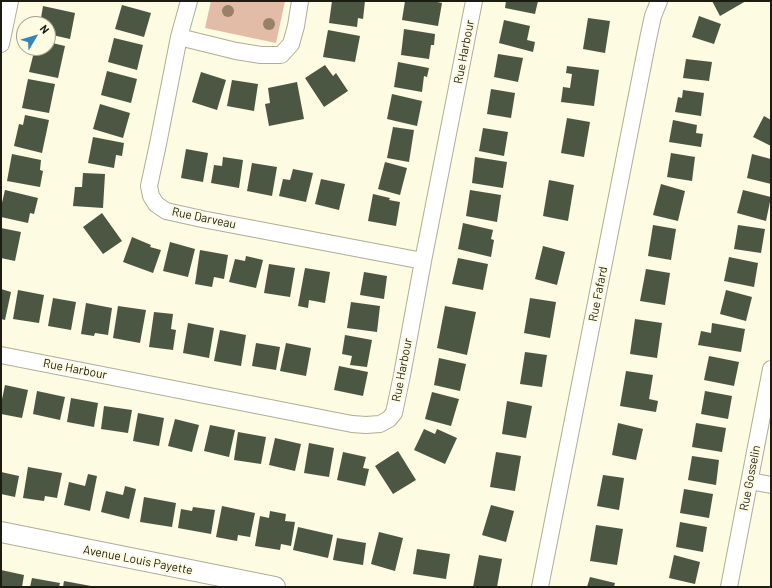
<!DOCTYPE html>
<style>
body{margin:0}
#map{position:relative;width:772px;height:588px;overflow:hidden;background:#fdfbe1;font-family:Barlow,sans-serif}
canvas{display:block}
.frame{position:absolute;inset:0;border:2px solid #1d1c13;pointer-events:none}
.north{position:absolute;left:16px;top:16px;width:40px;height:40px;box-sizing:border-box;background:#fdfbe1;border:1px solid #a3a28f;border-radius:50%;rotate:52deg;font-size:11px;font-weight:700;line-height:16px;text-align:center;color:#1d1c13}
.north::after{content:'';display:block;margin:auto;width:14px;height:18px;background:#3387b7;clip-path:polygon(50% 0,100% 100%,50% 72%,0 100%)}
</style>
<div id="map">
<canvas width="772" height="588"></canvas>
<div class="frame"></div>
<div class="north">N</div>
</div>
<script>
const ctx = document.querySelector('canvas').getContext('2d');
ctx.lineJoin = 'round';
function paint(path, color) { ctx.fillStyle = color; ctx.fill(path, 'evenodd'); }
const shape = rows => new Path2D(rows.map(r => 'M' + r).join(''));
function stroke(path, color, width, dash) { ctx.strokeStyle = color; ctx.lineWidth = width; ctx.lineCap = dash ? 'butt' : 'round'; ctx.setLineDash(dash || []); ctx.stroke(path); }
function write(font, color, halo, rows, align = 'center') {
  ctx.font = font + ' Barlow,sans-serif'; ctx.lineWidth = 4; ctx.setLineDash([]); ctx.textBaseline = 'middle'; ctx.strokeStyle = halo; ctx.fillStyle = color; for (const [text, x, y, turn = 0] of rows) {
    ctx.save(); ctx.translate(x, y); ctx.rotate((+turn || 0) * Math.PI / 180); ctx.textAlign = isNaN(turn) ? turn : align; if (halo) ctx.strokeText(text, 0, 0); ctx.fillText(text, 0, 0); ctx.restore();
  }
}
paint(shape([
 [211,1,285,1,276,43,205,28]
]), '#e3bca7');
paint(shape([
 [332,1,365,1,363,19,358,18,357,27,329,23],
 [405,1,433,1,442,3,438,26,402,20],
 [506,1,538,1,535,14,505,8],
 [712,1,746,1,720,16],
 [122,5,151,13,144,37,115,29],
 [43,6,75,13,70,39,48,34,48,24,40,24],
 [699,16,721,24,714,44,692,37],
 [588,18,610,21,605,53,583,49],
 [504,20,530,26,527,40,535,42,533,52,499,43],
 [404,29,435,34,434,45,431,45,429,59,401,55],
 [328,30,360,36,355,62,323,57],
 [114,38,143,45,137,70,108,62],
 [48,42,65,46,58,78,29,72,35,48,48,48],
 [498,54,523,58,518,82,494,77],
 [686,59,712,62,709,81,683,78],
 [398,62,429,68,427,77,424,76,422,92,394,87],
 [325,65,333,76,336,73,348,91,324,107,305,78],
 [567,66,599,70,594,106,561,102,563,87,570,88,572,74,566,73],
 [107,71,137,79,131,103,101,95],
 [201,72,226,80,217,110,192,102],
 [28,79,55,84,49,113,22,108],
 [232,80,258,84,254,111,227,106],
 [297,82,304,119,269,126,265,104,270,103,268,88],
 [491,89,515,93,511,118,487,114],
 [683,90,704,93,701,116,675,112,678,97,682,98],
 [392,94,422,101,417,126,387,119],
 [100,104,130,113,123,138,93,129],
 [25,115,49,120,42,153,14,146,19,124,23,125],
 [764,116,771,120,771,146,753,137],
 [567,118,590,122,584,157,561,153],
 [673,120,697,125,696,133,703,134,701,147,669,142],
 [393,127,414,130,409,162,387,158],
 [483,128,508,132,504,156,479,151],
 [93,137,124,143,122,156,116,155,114,168,88,163],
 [186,149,208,153,203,182,181,178],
 [671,153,695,157,692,181,667,177],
 [12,154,41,160,40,170,43,171,40,187,7,181],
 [752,154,771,159,771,184,747,178],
 [223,157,243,160,239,188,211,183,214,165,222,166],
 [475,157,507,162,503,188,472,183],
 [385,162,407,168,400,195,378,189],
 [252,163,277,167,272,196,247,191],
 [293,169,313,173,306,202,279,196,283,179,290,180],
 [83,173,105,174,103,208,73,206,75,187,82,187],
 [321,179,345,184,339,210,315,204],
 [549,180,574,185,568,221,543,216],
 [661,184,685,191,678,221,653,215],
 [5,190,38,198,34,214,30,213,28,223,1,217,1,207],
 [470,190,501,195,497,222,466,216],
 [743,190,771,197,766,221,737,213],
 [373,194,390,198,389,200,400,202,396,226,368,221],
 [102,213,122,241,103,254,83,227],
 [463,223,493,230,491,239,494,240,491,257,458,249],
 [653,225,676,229,671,260,648,256],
 [738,225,765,229,761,253,734,249],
 [1,228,21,232,15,261,1,258],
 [132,237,151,245,150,247,161,250,153,273,123,262],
 [170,242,195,249,188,277,163,271],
 [543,246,565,252,557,285,535,279],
 [200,250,228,255,224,279,214,277,212,287,195,284],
 [246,256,263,260,256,288,229,282,235,259,245,261],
 [729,257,758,263,754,287,724,281],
 [458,258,488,264,483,290,452,284],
 [269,264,295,268,290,297,264,293],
 [305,268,330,272,325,303,309,300,308,308,298,306],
 [646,269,670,273,665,305,640,301],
 [364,272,387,276,384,299,360,295],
 [1,289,11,292,5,320,1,319],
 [18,290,44,295,39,323,13,319],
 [726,290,752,297,746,321,720,314],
 [53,298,76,302,71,330,48,326],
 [530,298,556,302,550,338,524,333],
 [351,302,380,306,377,332,347,328],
 [86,303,112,308,108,335,95,333,94,336,81,334],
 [118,306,146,310,140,343,113,338],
 [445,306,476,312,467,355,437,348],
 [154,312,173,314,171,329,176,330,173,350,149,347],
 [635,319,662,323,657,358,630,354],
 [188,323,214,328,209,358,183,353],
 [712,323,745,329,741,352,698,345,701,331,711,333],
 [220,330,246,335,241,366,214,361],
 [345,335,372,340,367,367,350,365,352,356,342,354],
 [256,343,280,347,276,370,252,366],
 [286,343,311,348,306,376,280,371],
 [525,352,547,355,542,387,520,384],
 [709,356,739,362,734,386,704,380],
 [439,358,466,364,460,391,434,385],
 [339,366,368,372,363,396,334,390],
 [626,371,653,375,649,399,658,401,656,412,620,406],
 [5,385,28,390,22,418,1,414,1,404],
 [37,391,65,397,60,420,33,414],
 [705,391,732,396,728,419,701,414],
 [432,392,459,399,451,426,425,419],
 [71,398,98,403,94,427,67,422],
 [507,401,532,406,526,438,502,434],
 [104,406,132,410,128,433,101,429],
 [138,413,164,418,159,446,133,441],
 [175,419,199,425,192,452,168,446],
 [618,423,643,429,636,460,612,455],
 [696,423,726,428,722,452,692,447],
 [210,425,235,430,229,457,204,451],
 [424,429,435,434,437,429,457,438,445,464,414,450],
 [238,432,266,437,261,464,234,460],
 [275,438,301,444,295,471,269,465],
 [309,443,334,448,329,477,304,473],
 [398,451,416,480,393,494,375,466],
 [343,452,366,457,363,468,369,469,365,486,337,480],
 [496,452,521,456,515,491,490,487],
 [692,456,719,460,716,485,688,480],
 [28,467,62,473,57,498,45,496,44,501,23,498],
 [1,472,19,476,15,497,1,494],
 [88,474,97,476,90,511,64,505,69,482,85,486],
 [603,475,624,478,619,510,597,506],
 [125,486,136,489,129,519,101,512,106,491,123,495],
 [684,489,713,494,709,518,680,513],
 [144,497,176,503,172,527,140,522],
 [491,505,514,511,506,542,482,535],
 [222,506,255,513,250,537,238,535,237,541,216,537],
 [193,507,215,510,211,534,178,528,181,509,192,511],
 [270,511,286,514,285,521,295,522,291,546,281,544,280,550,255,546,260,516,269,518],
 [680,522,707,527,703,552,676,547],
 [596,525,623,529,617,565,590,561],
 [298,527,333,535,328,558,293,550],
 [379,532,403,538,395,571,371,564],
 [337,538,366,543,363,565,333,560],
 [417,549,450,554,446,579,413,574],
 [479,555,502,559,497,587,473,587],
 [674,555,700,562,695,584,669,578],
 [1,570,24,575,22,587,1,587],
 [590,577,615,583,614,587,587,587],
 [32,578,60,583,59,587,30,587],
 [64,581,91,586,91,587,63,587]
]), '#4c5743');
const minor = shape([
 [189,1,179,37,158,144,149,186,151,196,156,204,166,211,202,219,423,261],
 [179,37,236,51,261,55,281,55,291,44,296,26,300,1],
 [1,44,10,1],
 [1,355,352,424,366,425,380,424,389,419,394,413,402,375,423,261,474,1],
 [750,481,771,485],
 [540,587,648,39,653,16,659,1],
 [729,587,771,369]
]);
const tertiary = shape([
 [1,532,275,587]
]);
stroke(minor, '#afae95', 18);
stroke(tertiary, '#afae95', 22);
stroke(minor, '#fff', 16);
stroke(tertiary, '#fff', 20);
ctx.fillStyle = '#988166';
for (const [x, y] of [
 [228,11],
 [269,24]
]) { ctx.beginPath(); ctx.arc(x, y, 6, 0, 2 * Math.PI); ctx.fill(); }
write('12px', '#1d1c13', '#fdfbe1', [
 ["Rue Harbour",464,52,-79],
 ["Rue Darveau",204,218,12],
 ["Rue Fafard",598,294,-79],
 ["Rue Harbour",75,369,11],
 ["Rue Harbour",402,370,-79],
 ["Rue Gosselin",750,478,-79],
 ["Avenue Louis Payette",138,560,11]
]);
</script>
